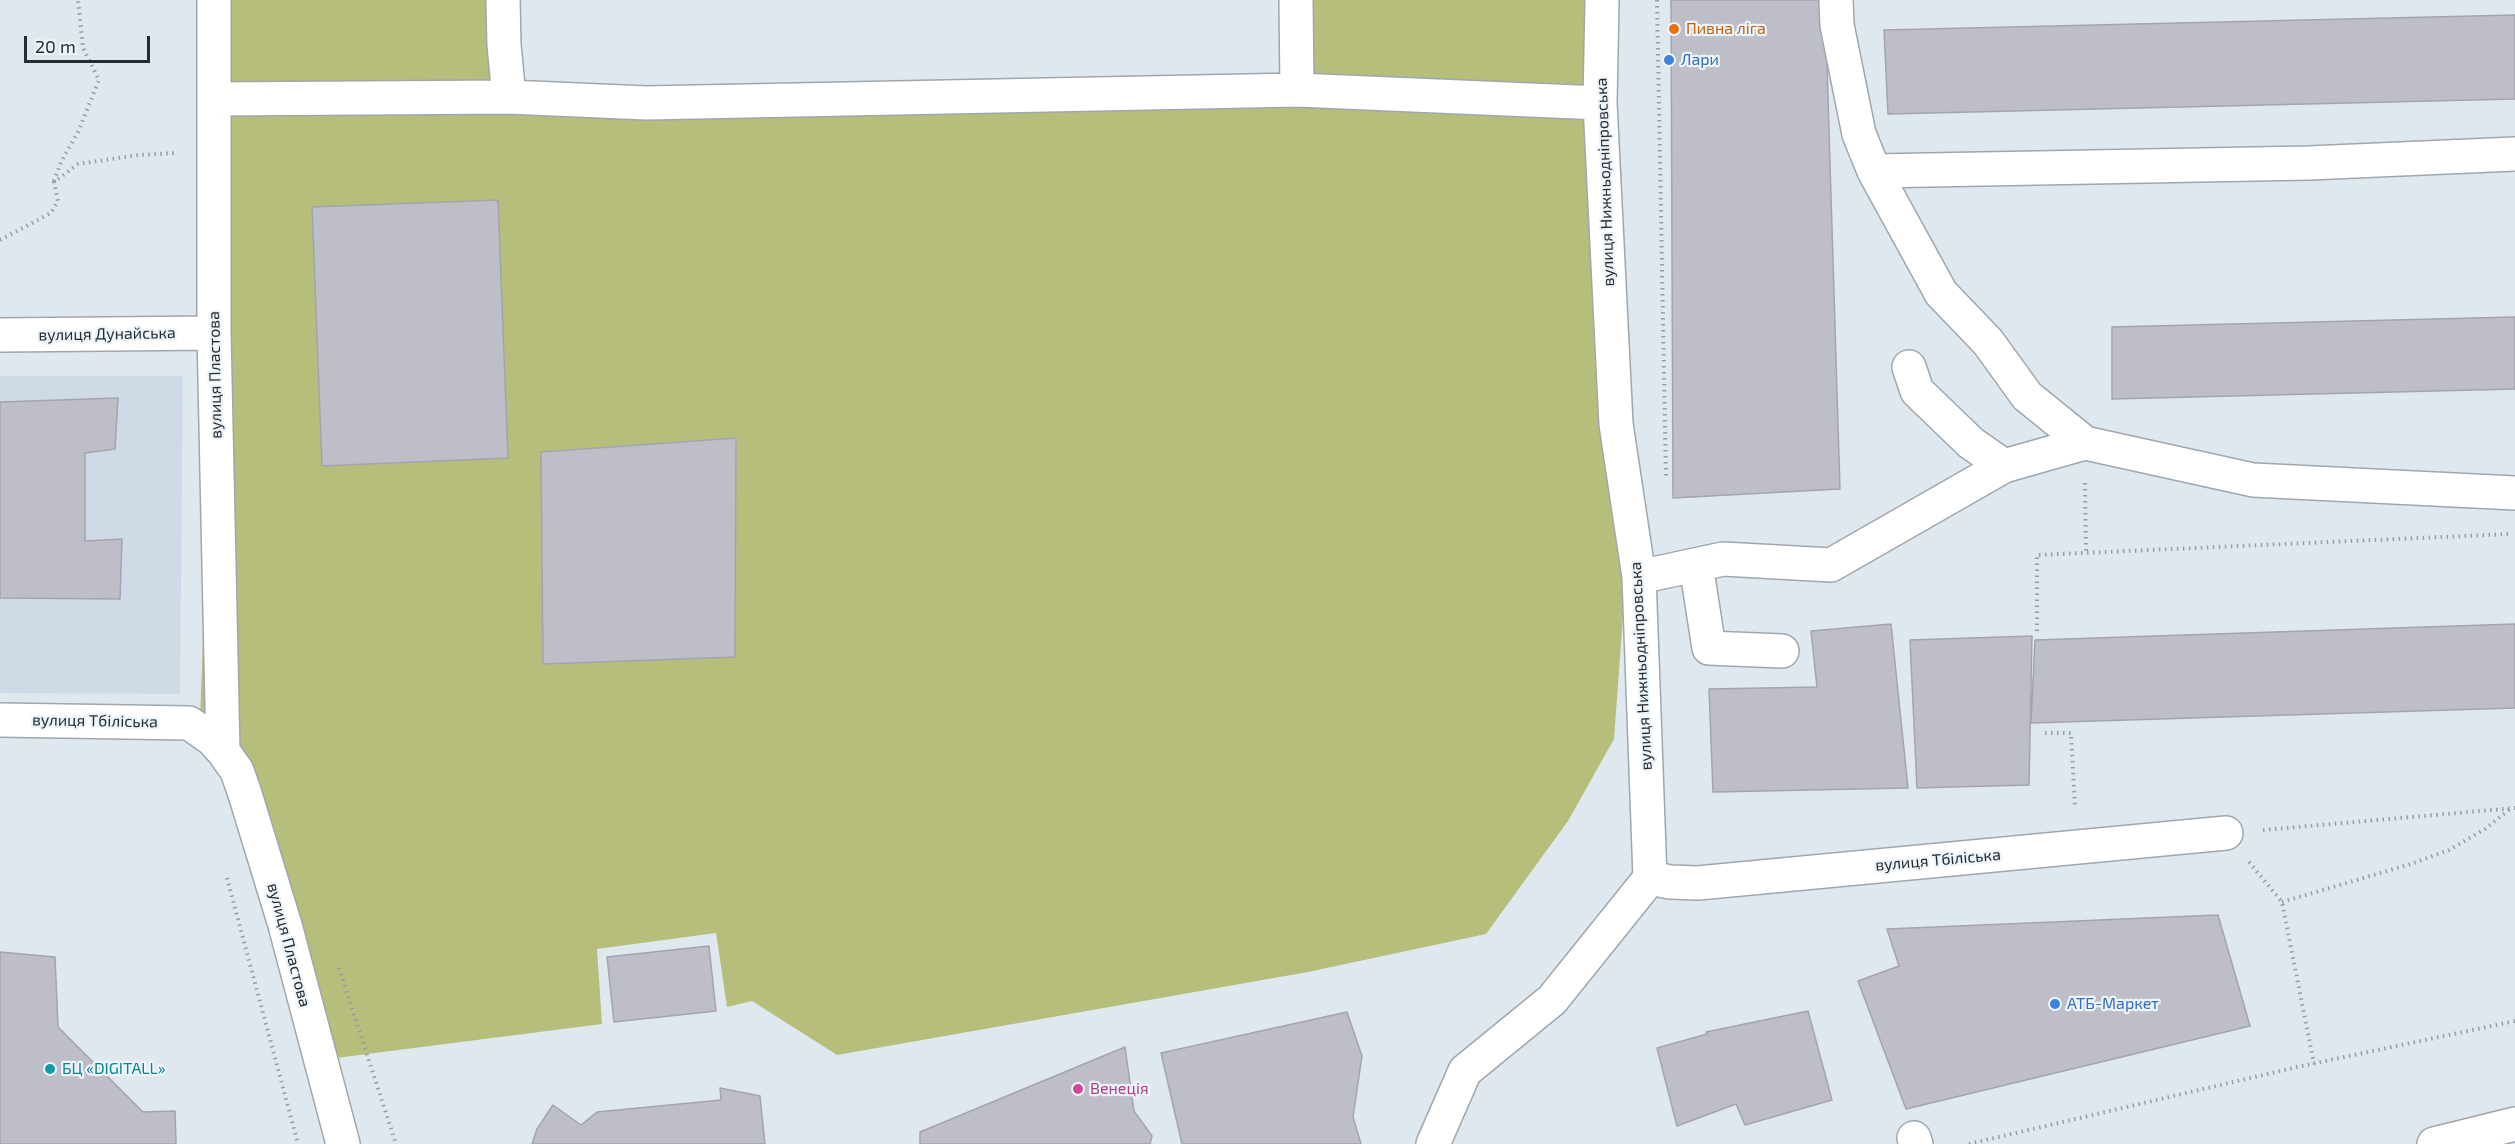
<!DOCTYPE html>
<meta charset="utf-8">
<style>
body{margin:0}
#map{position:relative;width:2515px;height:1144px;overflow:hidden;background:#e0e8ef;font-family:"Exo 2",sans-serif}
canvas{display:block}
.scale{position:absolute;left:24px;top:36px;width:126px;height:27px;box-sizing:border-box;border:3px solid #292c2f;border-top:0;padding-left:8px;font-size:18px;line-height:21px;white-space:nowrap;color:#292c2f;-webkit-text-stroke:4px #edf5fc;paint-order:stroke}
</style>
<div id="map">
<canvas width="2515" height="1144"></canvas>
<div class="scale">20 m</div>
</div>
<script>
const ctx = document.querySelector('canvas').getContext('2d');
ctx.lineJoin = 'round';
function paint(path, color) { ctx.fillStyle = color; ctx.fill(path, 'evenodd'); }
const shape = rows => new Path2D(rows.map(r => 'M' + r).join(''));
function stroke(path, color, width, dash) { ctx.strokeStyle = color; ctx.lineWidth = width; ctx.lineCap = dash ? 'butt' : 'round'; ctx.setLineDash(dash || []); ctx.stroke(path); }
function write(font, color, halo, rows, align = 'center') {
  ctx.font = font + ' "Exo 2",sans-serif'; ctx.lineWidth = 4.5; ctx.setLineDash([]); ctx.textBaseline = 'middle'; ctx.strokeStyle = halo; ctx.fillStyle = color; for (const [text, x, y, turn = 0] of rows) {
    ctx.save(); ctx.translate(x, y); ctx.rotate((+turn || 0) * Math.PI / 180); ctx.textAlign = isNaN(turn) ? turn : align; if (halo) ctx.strokeText(text, 0, 0); ctx.fillText(text, 0, 0); ctx.restore();
  }
}
paint(shape([
 [0,376,183,376,180,694,0,693]
]), '#cedbe7');
paint(shape([
 [214,0,503,0,509,97,1297,90,1296,0,1602,0,1626,575,1614,739,1568,821,1486,934,1308,972,837,1055,752,1001,727,1007,716,933,597,949,602,1024,320,1060,285,925,200,720,214,333]
]), '#b7be7c');
const building = shape([
 [1671,0,1825,0,1840,489,1673,498,1671,0],
 [2515,15,2515,99,1888,114,1884,30,2515,15],
 [498,200,508,458,322,466,312,207,498,200],
 [2515,317,2515,389,2112,399,2112,327,2515,317],
 [118,398,115,449,85,453,85,541,122,539,120,599,0,598,0,402,118,398],
 [736,438,735,657,543,664,541,452,736,438],
 [1891,624,1908,788,1713,792,1709,689,1817,687,1811,631,1891,624],
 [2515,624,2515,708,2031,723,2035,640,2515,624],
 [2032,636,2029,785,1917,788,1910,640,2032,636],
 [2218,915,2250,1026,1906,1109,1858,981,1899,966,1887,929,2218,915],
 [709,946,716,1011,614,1022,607,957,709,946],
 [0,952,55,957,58,1027,143,1112,175,1111,176,1144,0,1144,0,952],
 [1808,1011,1832,1100,1745,1125,1736,1104,1677,1126,1657,1048,1707,1034,1706,1032,1808,1011],
 [1347,1012,1362,1056,1353,1117,1361,1144,1182,1144,1161,1053,1347,1012],
 [1125,1047,1134,1111,1152,1136,1150,1144,920,1144,920,1132,1125,1047],
 [720,1088,760,1096,765,1144,532,1144,537,1129,553,1105,581,1125,597,1112,721,1100,720,1088]
]);
paint(building, '#bdbec7');
stroke(building, '#a3a4ad', 1.5);
const minor = shape([
 [214,0,214,333,223,751],
 [503,0,504,45,509,97],
 [1296,0,1297,90],
 [1836,0,1837,25,1859,134,1874,171,1941,293,1988,342,2027,396,2085,443,2253,480,2515,493],
 [215,99,509,97,646,103,1297,90,1600,103],
 [1874,171,2309,163,2515,154],
 [0,335,214,333],
 [1909,367,1917,391,1971,443,2004,466],
 [1696,565,1709,648,1782,651],
 [1639,577,1723,559,1831,565,2004,466,2085,443],
 [0,720,189,723,212,739,223,751,237,771,245,794,285,925,343,1144],
 [1650,878,1670,882,1698,883,2226,833],
 [1914,1138,1916,1144],
 [1433,1144,1465,1071,1552,1000,1650,878,1639,577,1616,424,1600,103,1602,0]
]);
const major = shape([
 [2434,1144,2515,1124]
]);
stroke(minor, '#9fa7ad', 36);
stroke(major, '#9fa7ad', 36);
stroke(shape([
 [1657,0,1666,479],
 [54,181,61,162,78,132,99,80,83,48,78,0],
 [0,240,51,213,58,201,54,182,78,164,139,155,177,153],
 [2085,483,2086,553],
 [2037,631,2037,555,2509,534],
 [2045,733,2071,733,2075,808],
 [2263,830,2515,808],
 [2249,862,2282,902,2314,1064],
 [227,878,298,1144],
 [2282,902,2411,864,2449,850,2485,829,2510,809],
 [339,968,396,1144],
 [1969,1144,2297,1067,2515,1021]
]), '#969ca1', 4, [1.5, 4.5]);
stroke(minor, '#fff', 33);
stroke(major, '#fff', 33);
for (const [x, y, r, color] of [
 [1674,29,6,"#e8710a"],
 [1669,60,6,"#3f7fe0"],
 [2055,1004,6,"#3f7fe0"],
 [50,1069,6,"#0f9aa8"],
 [1078,1089,6,"#d1479c"]
]) { const dot = new Path2D(); dot.arc(x, y, r, 0, 2 * Math.PI); ctx.fillStyle = color; ctx.fill(dot); stroke(dot, '#edf5fc', 2); }
write('16px', '#c56008', '#edf5fc', [
 ["Пивна ліга",1686,29]
], 'left');
write('16px', '#366cbe', '#edf5fc', [
 ["Лари",1681,60],
 ["АТБ-Маркет",2067,1004]
], 'left');
write('16px', '#292c2f', '#edf5fc', [
 ["вулиця Нижньодніпровська",1605,182,-92],
 ["вулиця Дунайська",107,334,-1],
 ["вулиця Пластова",215,375,-91],
 ["вулиця Нижньодніпровська",1641,666,-93],
 ["вулиця Тбіліська",95,721,1],
 ["вулиця Тбіліська",1938,860,-5],
 ["вулиця Пластова",289,945,75]
]);
write('16px', '#0d838f', '#edf5fc', [
 ["БЦ «DIGITALL»",62,1069]
], 'left');
write('16px', '#b23c85', '#edf5fc', [
 ["Венеція",1090,1089]
], 'left');
</script>
